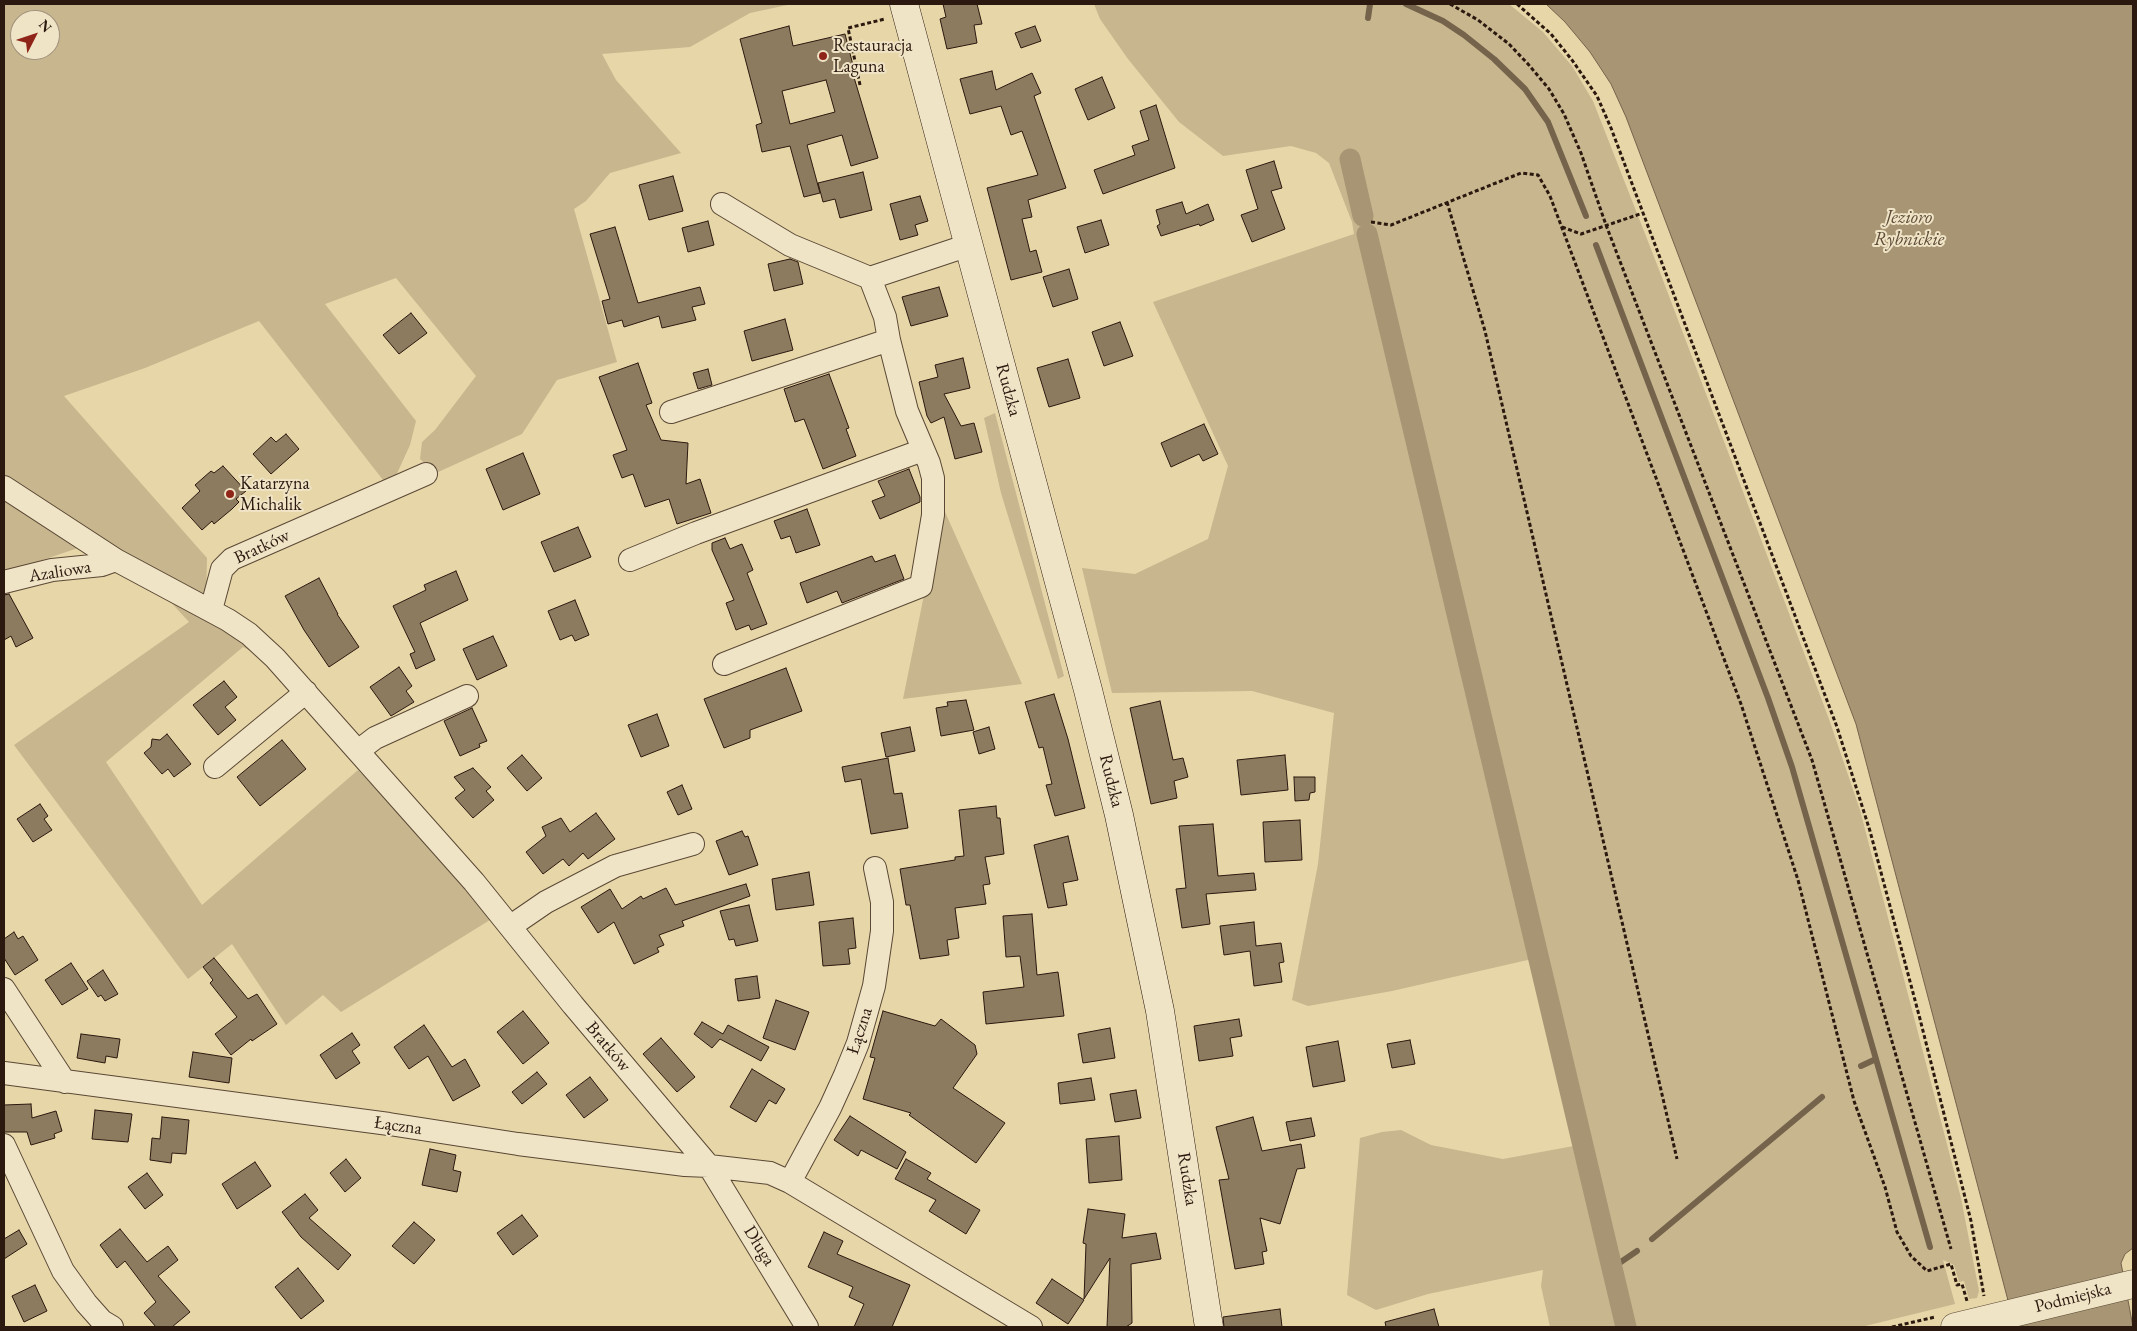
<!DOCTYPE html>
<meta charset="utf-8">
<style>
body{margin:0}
#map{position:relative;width:2137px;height:1331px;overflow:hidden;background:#e7d6a8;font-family:"EB Garamond",serif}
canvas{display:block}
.frame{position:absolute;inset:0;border:5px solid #2b180f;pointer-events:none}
.north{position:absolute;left:10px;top:10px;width:50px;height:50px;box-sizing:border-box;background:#efe4c6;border:1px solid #a1927d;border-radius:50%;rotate:49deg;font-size:14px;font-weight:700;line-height:20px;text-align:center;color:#2b180f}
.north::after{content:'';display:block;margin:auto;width:18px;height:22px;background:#8f2418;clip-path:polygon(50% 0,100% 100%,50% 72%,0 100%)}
</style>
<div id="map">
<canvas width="2137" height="1331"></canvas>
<div class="frame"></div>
<div class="north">N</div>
</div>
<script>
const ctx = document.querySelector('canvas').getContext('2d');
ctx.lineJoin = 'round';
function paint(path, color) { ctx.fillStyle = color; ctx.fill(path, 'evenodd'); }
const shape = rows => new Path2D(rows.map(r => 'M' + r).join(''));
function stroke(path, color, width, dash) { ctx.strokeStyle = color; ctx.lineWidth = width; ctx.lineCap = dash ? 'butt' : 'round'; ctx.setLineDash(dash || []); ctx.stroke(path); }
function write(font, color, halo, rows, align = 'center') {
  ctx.font = font + ' "EB Garamond",serif'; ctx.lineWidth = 4; ctx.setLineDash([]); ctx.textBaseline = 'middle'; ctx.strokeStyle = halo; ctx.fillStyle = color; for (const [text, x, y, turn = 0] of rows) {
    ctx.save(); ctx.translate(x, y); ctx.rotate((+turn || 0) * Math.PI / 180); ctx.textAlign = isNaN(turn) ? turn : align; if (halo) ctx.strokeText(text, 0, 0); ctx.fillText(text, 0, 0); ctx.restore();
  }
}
paint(shape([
 [4,4,792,4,750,13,690,47,602,54,616,80,681,153,610,173,586,201,574,209,617,362,557,380,522,434,436,473,420,459,422,442,435,430,476,376,396,278,325,304,416,421,410,445,394,480,383,480,259,321,145,368,64,396,207,558,206,601,110,547,4,474],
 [20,20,50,20,50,50,20,50],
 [1094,4,1509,4,1543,32,1572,66,1593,101,1658,267,1829,719,1860,810,1961,1198,1979,1291,1977,1298,1969,1299,1964,1281,1959,1282,1954,1265,1943,1260,1955,1304,1861,1327,1550,1327,1541,1286,1543,1270,1428,1294,1376,1310,1347,1295,1360,1138,1382,1132,1401,1130,1431,1145,1503,1159,1579,1145,1532,959,1392,991,1308,1006,1292,1000,1318,864,1334,713,1252,691,1112,693,1082,568,1135,574,1208,539,1228,466,1153,302,1354,234,1352,222,1329,163,1316,153,1291,146,1223,156,1179,122,1128,59,1100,19],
 [995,413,1064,676,1058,679,1001,493,984,418],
 [4,499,78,548,4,573],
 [945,512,1022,684,903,699,924,595],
 [167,598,233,631,257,654,243,647,106,762,202,905,358,770,441,859,490,920,341,1012,323,995,286,1025,232,944,188,979,14,745,189,622]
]), '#c7b68e');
const water = shape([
 [1546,4,2133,4,2133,1248,2125,1254,2121,1263,2133,1327,2015,1327,1856,724,1626,117,1611,84,1590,52,1565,22,1546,4]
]);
paint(water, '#a79574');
stroke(water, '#75634c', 1);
stroke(shape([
 [1406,4,1443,21,1464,35,1494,59,1525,89,1548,122,1586,216],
 [1368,18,1370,4],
 [1596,245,1768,698,1792,767,1930,1247],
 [1861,1066,1876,1059],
 [1652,1239,1822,1097],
 [1612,1268,1637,1251]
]), '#75634c', 6);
stroke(shape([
 [1350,159,1363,216],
 [1367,234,1626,1327]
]), '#a79574', 21);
const building = shape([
 [943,4,977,4,982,24,974,25,977,43,947,49,940,19,946,17,943,4],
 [789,26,793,46,845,34,855,73,853,74,878,158,851,166,842,135,807,145,820,193,804,197,790,146,762,152,756,125,762,123,740,39,789,26],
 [826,80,835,112,790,124,782,91,826,80],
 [1035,26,1041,41,1021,48,1015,33,1035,26],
 [992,71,996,90,1032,73,1041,93,1034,96,1066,188,1028,200,1032,217,1022,219,1030,252,1036,250,1042,272,1011,280,987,188,1038,175,1022,131,1011,135,1001,106,970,114,960,79,992,71],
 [1102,77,1115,108,1088,120,1075,89,1102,77],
 [1156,105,1175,168,1103,194,1094,170,1135,155,1132,146,1149,140,1140,111,1156,105],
 [1274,161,1282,188,1271,191,1285,229,1252,242,1241,215,1258,209,1246,170,1274,161],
 [863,172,872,210,840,218,835,199,823,202,818,183,863,172],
 [673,176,683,211,649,220,639,185,673,176],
 [920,196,928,221,915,225,918,235,900,240,890,204,920,196],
 [1182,202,1186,214,1208,204,1214,220,1200,226,1199,224,1161,236,1157,226,1160,224,1156,210,1182,202],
 [1101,220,1109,245,1085,253,1077,227,1101,220],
 [708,221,714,245,688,252,682,228,708,221],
 [615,227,638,303,700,287,705,304,692,307,696,320,662,328,659,316,624,327,622,320,608,324,602,301,610,299,590,234,615,227],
 [790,259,798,262,803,284,774,291,768,264,790,259],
 [1069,269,1078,299,1053,307,1043,277,1069,269],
 [939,287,948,316,911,326,902,297,939,287],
 [411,313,427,333,399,354,383,335,411,313],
 [785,319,793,350,752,361,744,331,785,319],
 [1120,322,1133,356,1104,366,1092,332,1120,322],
 [963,358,970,388,944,394,961,426,974,423,982,452,955,459,944,417,931,423,927,416,919,382,938,377,935,365,963,358],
 [1068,359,1080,398,1049,407,1037,368,1068,359],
 [638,363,652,403,646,405,661,440,688,443,686,484,700,479,711,513,677,524,669,499,645,507,633,474,622,478,613,455,627,450,599,377,638,363],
 [708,369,712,385,698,389,693,373,708,369],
 [829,374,849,428,846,429,856,456,823,469,804,419,795,422,784,389,829,374],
 [1204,424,1218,454,1203,461,1199,454,1171,467,1161,443,1204,424],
 [286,434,299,449,271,474,253,454,271,437,276,442,286,434],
 [523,453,540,494,503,510,486,469,523,453],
 [223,466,246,491,236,499,239,502,232,509,214,524,212,521,202,530,182,508,200,491,195,485,211,471,214,473,223,466],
 [909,469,920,497,920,502,880,519,872,501,885,496,878,481,909,469],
 [807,509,820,545,796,553,790,536,781,539,774,521,807,509],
 [578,527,591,557,554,572,541,542,578,527],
 [725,538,730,549,742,544,753,570,747,573,767,624,751,630,749,625,736,630,726,603,734,600,712,550,712,543,725,538],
 [895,555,904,579,842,603,837,591,807,603,800,583,872,556,875,562,895,555],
 [456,571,468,600,420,623,435,660,416,669,410,654,415,652,393,606,426,590,424,585,456,571],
 [319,578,338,614,337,614,359,647,329,667,304,630,285,596,319,578],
 [9,594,33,638,16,647,11,636,4,640,4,595,9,594],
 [575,600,589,635,575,641,572,635,560,640,548,611,575,600],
 [493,636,507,666,477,680,463,649,493,636],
 [399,667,412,686,406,691,414,702,391,716,370,687,399,667],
 [786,668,802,711,750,730,750,738,724,748,704,699,786,668],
 [224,681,237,697,225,707,236,720,218,735,193,705,224,681],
 [1054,694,1068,739,1085,808,1055,816,1046,785,1052,784,1043,747,1039,748,1025,702,1054,694],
 [966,700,974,730,941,736,936,708,948,706,947,702,966,700],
 [1160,701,1173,760,1183,758,1188,777,1174,781,1177,798,1151,804,1130,708,1160,701],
 [472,708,487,741,479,744,480,747,460,756,444,721,472,708],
 [657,714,669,746,641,757,628,725,657,714],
 [910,727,915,751,886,757,881,733,910,727],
 [989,727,995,749,979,754,973,732,989,727],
 [167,734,191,764,174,777,168,769,162,774,144,753,151,747,152,739,160,740,167,734],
 [282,740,306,769,260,806,237,777,282,740],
 [522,755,542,778,527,791,507,768,522,755],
 [1285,755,1288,790,1241,795,1237,760,1285,755],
 [888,758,894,794,902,793,908,828,871,834,861,779,845,782,842,767,888,758],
 [473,768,491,787,486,791,494,800,473,818,455,798,465,790,454,777,473,768],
 [1294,777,1315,777,1315,792,1310,793,1309,800,1295,801,1294,777],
 [682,785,692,809,678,815,667,792,682,785],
 [40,804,48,816,44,819,52,830,33,842,17,819,40,804],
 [996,806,997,818,1000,818,1004,854,985,857,990,884,983,885,986,904,955,908,959,938,947,940,949,955,920,959,910,905,906,905,900,869,955,860,955,857,964,856,959,810,996,806],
 [596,813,615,839,588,859,583,853,569,866,563,859,543,874,526,852,546,836,542,827,561,818,570,832,596,813],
 [1300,820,1302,860,1265,862,1263,822,1300,820],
 [1213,824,1218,876,1254,873,1256,890,1206,894,1210,924,1182,928,1176,889,1186,888,1179,826,1213,824],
 [742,831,745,837,748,836,758,865,729,875,716,841,742,831],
 [1068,836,1078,880,1063,883,1067,905,1048,908,1034,845,1068,836],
 [809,872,814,905,776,910,772,879,809,872],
 [746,884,750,896,682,921,684,926,659,935,664,945,657,948,659,952,634,964,614,922,598,933,581,907,610,889,622,909,641,896,643,899,666,888,675,905,746,884],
 [749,905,758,941,736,946,734,939,729,940,720,911,749,905],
 [1032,914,1037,975,1058,972,1064,1016,986,1024,983,992,1024,987,1020,956,1006,957,1003,916,1032,914],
 [853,918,856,948,848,949,850,964,823,966,819,922,853,918],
 [1254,922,1256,946,1281,943,1284,962,1279,963,1282,982,1254,986,1250,951,1224,955,1220,926,1254,922],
 [14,932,18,939,23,936,38,960,15,975,4,958,4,939,14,932],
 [214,958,248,999,257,994,277,1024,252,1041,251,1039,231,1055,215,1034,237,1017,210,983,213,980,203,967,214,958],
 [71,963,88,989,62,1005,45,980,71,963],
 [103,970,118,994,105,1001,101,995,98,997,87,981,103,970],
 [757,976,760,998,738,1001,735,979,757,976],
 [776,1000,809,1012,795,1050,763,1038,776,1000],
 [523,1011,549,1043,523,1064,497,1032,523,1011],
 [883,1011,935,1026,941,1019,975,1045,977,1054,953,1088,1005,1123,976,1163,909,1115,911,1113,863,1099,875,1058,870,1057,883,1011],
 [1239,1019,1242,1036,1230,1038,1233,1056,1199,1061,1194,1026,1239,1019],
 [702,1022,723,1034,728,1025,769,1047,761,1061,720,1039,712,1048,694,1034,702,1022],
 [424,1025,452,1067,465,1059,480,1086,453,1101,428,1056,409,1069,394,1047,424,1025],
 [1110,1028,1115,1058,1083,1063,1078,1034,1110,1028],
 [352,1033,360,1045,352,1051,360,1063,336,1079,320,1055,352,1033],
 [81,1034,120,1039,117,1058,106,1056,105,1063,77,1058,81,1034],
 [661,1038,695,1077,677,1092,643,1054,661,1038],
 [1410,1040,1415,1064,1392,1068,1387,1044,1410,1040],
 [1338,1041,1345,1081,1313,1087,1306,1047,1338,1041],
 [193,1052,232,1058,229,1083,189,1077,193,1052],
 [752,1069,785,1089,776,1104,769,1100,756,1122,730,1107,752,1069],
 [537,1072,547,1084,522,1104,512,1092,537,1072],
 [590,1077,608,1100,584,1118,566,1095,590,1077],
 [1091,1078,1095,1100,1060,1104,1058,1083,1091,1078],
 [1136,1090,1141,1118,1115,1122,1110,1094,1136,1090],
 [31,1104,32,1118,56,1111,62,1131,54,1134,55,1138,31,1145,27,1132,4,1132,4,1105,31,1104],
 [95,1110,132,1114,128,1142,92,1139,95,1110],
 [850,1116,906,1152,897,1169,861,1150,858,1156,834,1140,850,1116],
 [162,1117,189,1120,186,1154,172,1153,171,1163,150,1160,152,1138,160,1139,162,1117],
 [1253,1117,1262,1151,1301,1144,1305,1168,1297,1169,1280,1224,1260,1218,1267,1251,1262,1252,1264,1264,1235,1269,1219,1180,1229,1179,1216,1127,1253,1117],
 [1311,1118,1315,1136,1290,1141,1286,1122,1311,1118],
 [1119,1136,1122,1180,1089,1183,1086,1139,1119,1136],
 [430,1149,456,1155,453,1170,461,1172,457,1192,422,1185,430,1149],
 [346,1159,361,1178,345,1192,330,1173,346,1159],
 [906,1159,931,1173,927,1179,980,1210,966,1234,929,1211,936,1200,895,1179,906,1159],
 [255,1162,271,1186,237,1209,222,1184,255,1162],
 [147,1173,163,1195,145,1209,128,1187,147,1173],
 [305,1194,318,1210,309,1218,351,1255,338,1270,301,1237,282,1212,305,1194],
 [1088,1209,1125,1214,1122,1238,1156,1233,1161,1259,1131,1264,1132,1323,1126,1327,1107,1327,1110,1258,1084,1299,1086,1244,1083,1243,1088,1209],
 [522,1215,538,1236,513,1255,497,1233,522,1215],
 [414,1222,435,1240,414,1264,392,1246,414,1222],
 [120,1229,147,1262,168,1246,178,1260,158,1276,190,1312,172,1327,156,1327,144,1313,156,1302,125,1261,117,1268,100,1245,120,1229],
 [19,1230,27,1244,4,1259,4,1239,19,1230],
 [824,1232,843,1241,837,1254,910,1285,892,1327,854,1327,864,1304,849,1297,853,1287,808,1267,824,1232],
 [298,1268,324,1301,301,1319,275,1287,298,1268],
 [1052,1279,1084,1300,1068,1324,1036,1303,1052,1279],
 [35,1285,47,1311,24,1322,12,1296,35,1285],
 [1280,1309,1282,1327,1224,1327,1223,1317,1280,1309],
 [1434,1309,1439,1327,1386,1327,1385,1322,1434,1309]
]);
paint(building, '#8d7b5f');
stroke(building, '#2b180f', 1);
const minor = shape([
 [722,204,790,245,870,278],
 [671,412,889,340],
 [4,487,116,560,228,620,249,634,275,658,474,882,573,1005,709,1166,807,1327],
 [630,560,696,533,923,450],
 [4,582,52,570,102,565,116,560],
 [211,610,222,569,232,559,426,474],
 [724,664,921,586,933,515,933,478,929,463,907,411,889,340,885,317,870,278,969,245],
 [358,751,375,738,467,696],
 [215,767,306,692],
 [511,926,546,902,615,866,693,844],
 [4,989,65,1082],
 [4,1073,389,1124,518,1144,685,1165,709,1166,770,1173,790,1182,1031,1327],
 [4,1145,63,1271,86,1303,102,1321,112,1327],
 [790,1182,830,1108,845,1075,858,1043,874,986,882,931,882,902,875,868]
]);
const tertiary = shape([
 [1955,1327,2133,1284]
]);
const secondary = shape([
 [904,4,1088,690,1119,815,1160,1011,1209,1327]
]);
stroke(minor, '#5a4835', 24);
stroke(tertiary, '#5a4835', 29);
stroke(secondary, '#2b180f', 29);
stroke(shape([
 [1450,4,1478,20,1509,44,1528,64,1549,89,1564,114,1581,153,1606,225,1812,760,1951,1249],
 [1517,4,1551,34,1572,60,1597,96,1611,128,1837,727,1870,831,1920,1019,1971,1221,1984,1296],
 [860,85,848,28,885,19],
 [1447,202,1485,331,1677,1159],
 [1371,222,1391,225,1521,173,1538,175,1550,196,1741,704,1798,880,1854,1101,1885,1187,1897,1232,1911,1256,1927,1271,1951,1264,1957,1285,1962,1284,1967,1301],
 [1562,227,1581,234,1643,213],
 [1892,1327,1935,1317]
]), '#2b180f', 3, [4, 2.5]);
stroke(minor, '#efe4c6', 22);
stroke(tertiary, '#efe4c6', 28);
stroke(secondary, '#efe4c6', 28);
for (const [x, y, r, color] of [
 [823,56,5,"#8f2418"],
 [230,494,5,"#8f2418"]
]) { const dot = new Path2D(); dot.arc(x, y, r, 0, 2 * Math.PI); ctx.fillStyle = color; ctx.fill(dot); stroke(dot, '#efe4c6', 2); }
write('18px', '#2b180f', '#efe4c6', [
 ["Restauracja",833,46],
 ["Laguna",833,67],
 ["Katarzyna",240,484],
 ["Michalik",240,505]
], 'left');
write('18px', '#2b180f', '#efe4c6', [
 ["Rudzka",1008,390,75],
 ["Bratków",262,547,-25],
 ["Azaliowa",60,572,-9],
 ["Rudzka",1111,781,76],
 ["Łączna",860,1031,-72],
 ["Bratków",608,1047,50],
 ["Łączna",398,1126,8],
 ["Rudzka",1187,1179,81],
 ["Długa",759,1246,58],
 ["Podmiejska",2073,1298,-14]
]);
write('italic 19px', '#5d4a37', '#efe4c6', [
 ["Jezioro",1909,218],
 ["Rybnickie",1909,240]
]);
</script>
